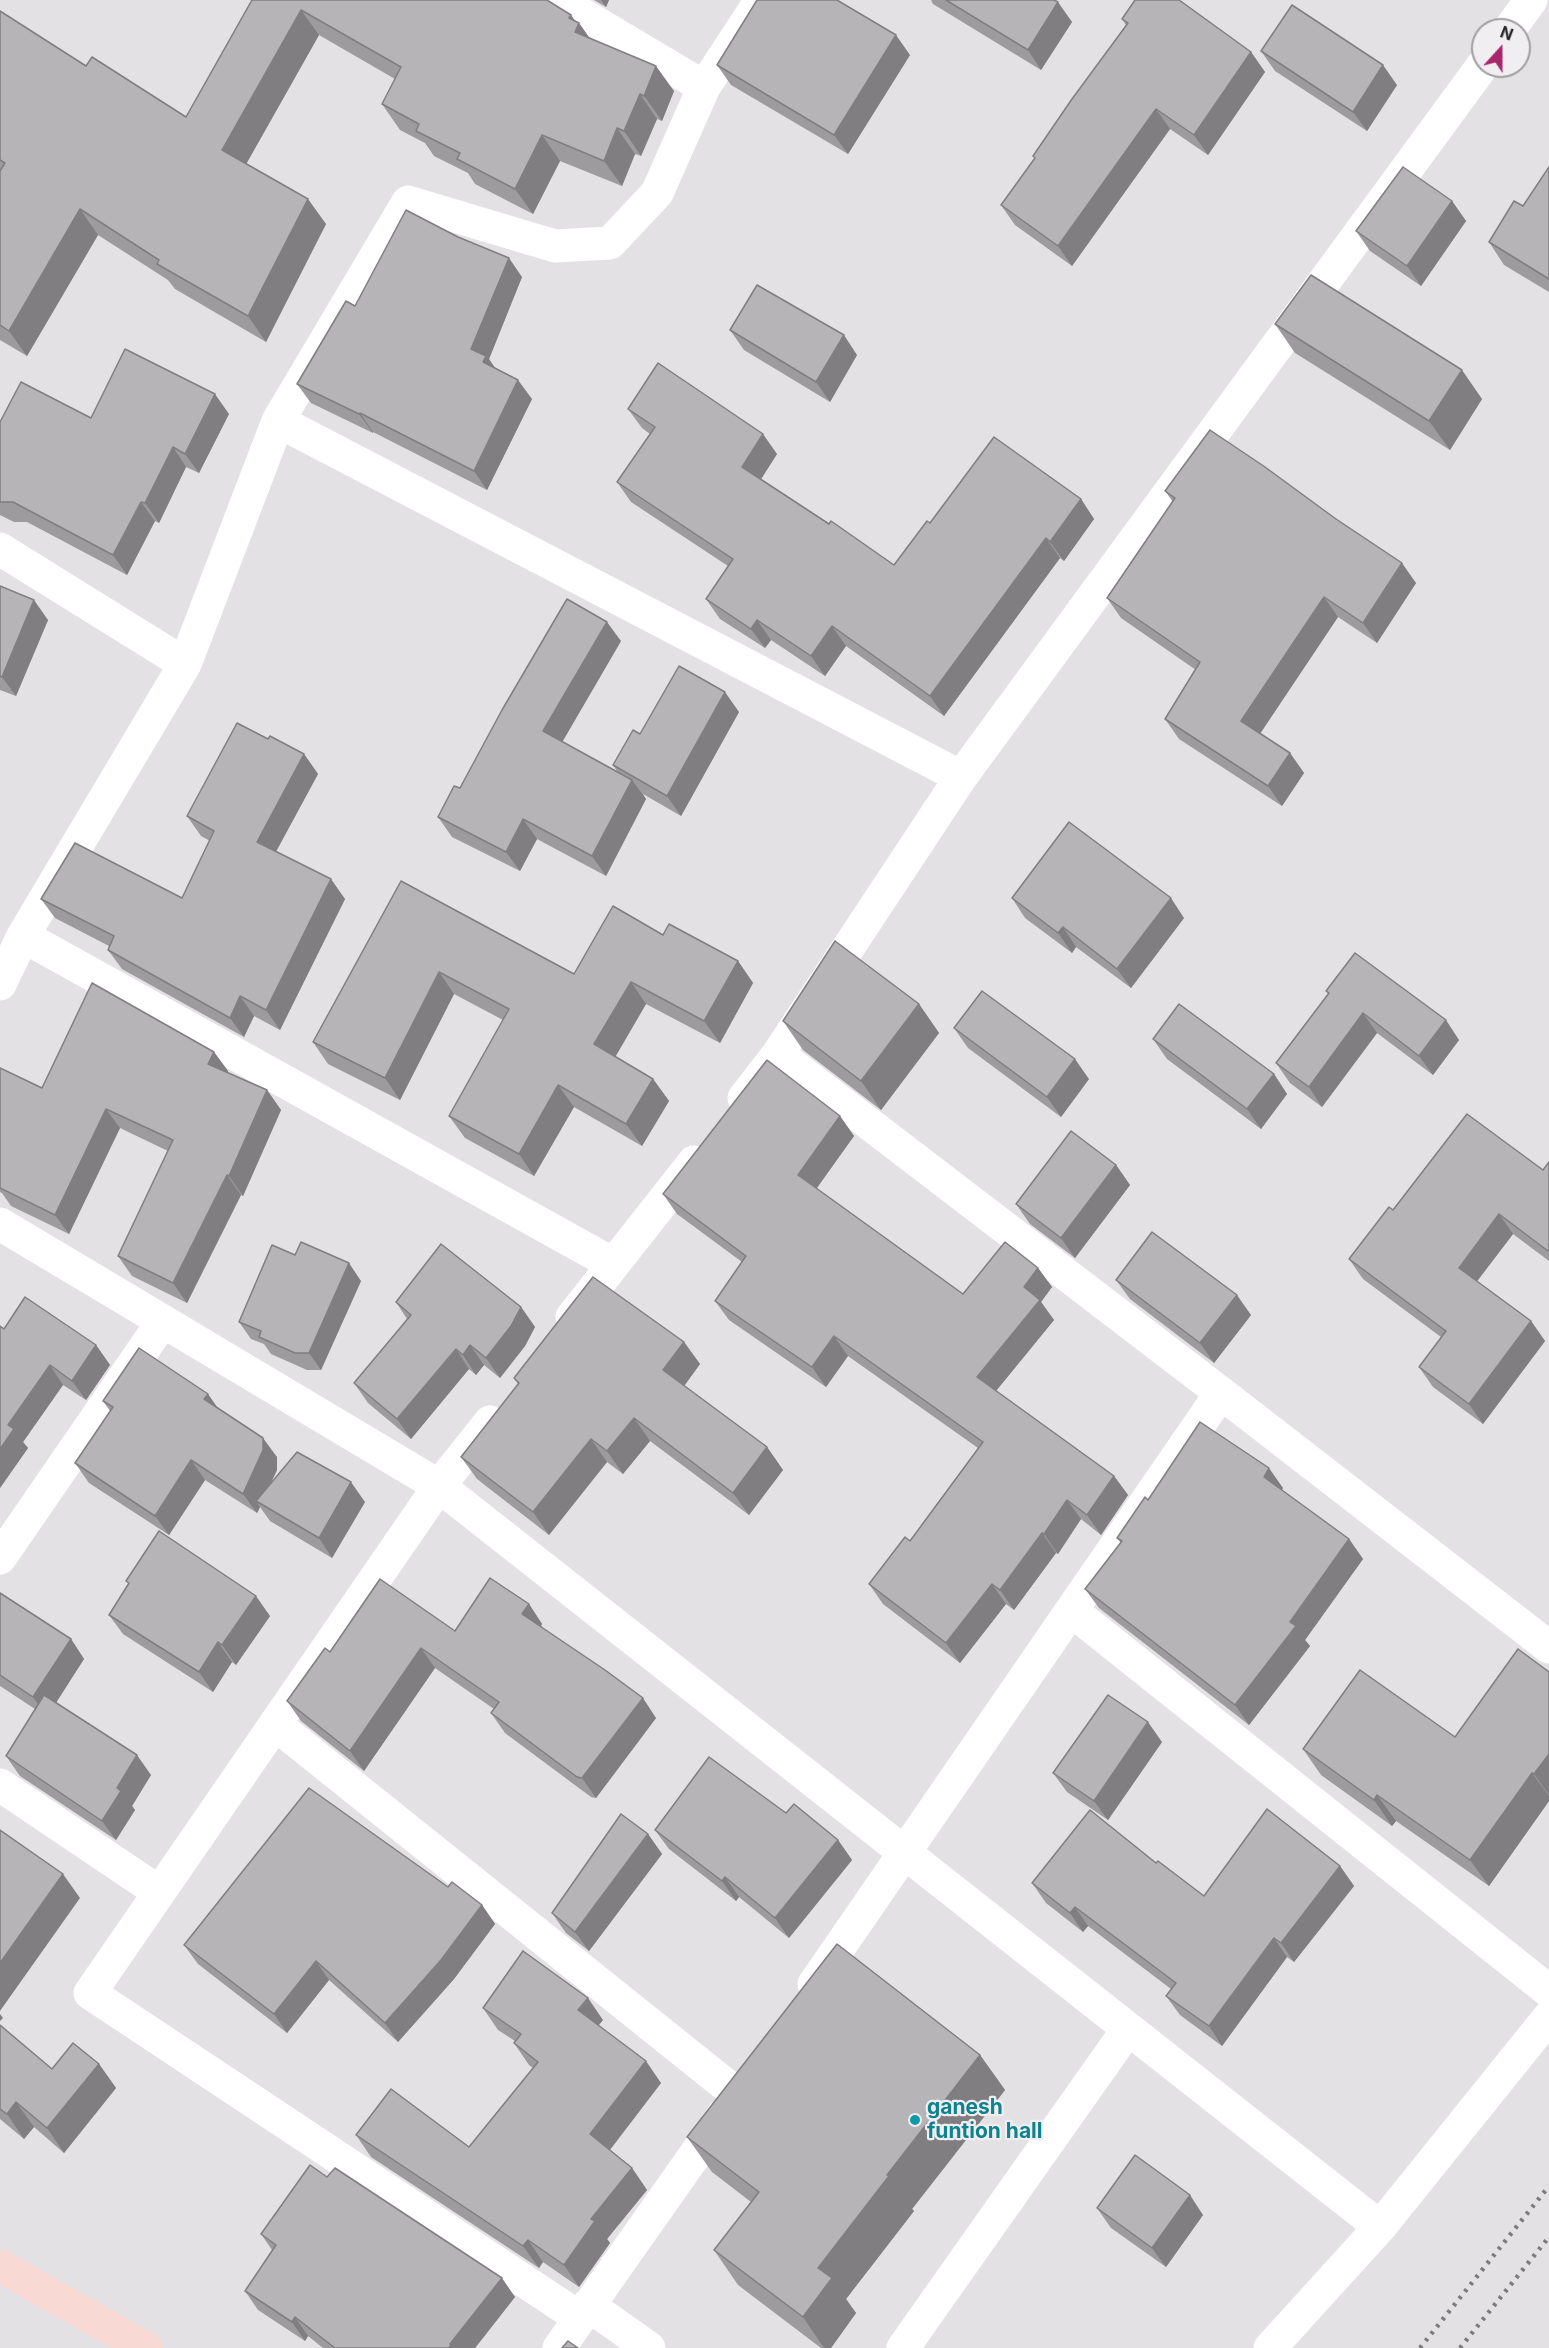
<!DOCTYPE html>
<style>
body{margin:0}
#map{position:relative;width:1549px;height:2348px;overflow:hidden;background:#e4e1e4;font-family:Inter,sans-serif}
canvas{display:block}
.north{position:absolute;left:1471px;top:18px;width:60px;height:60px;box-sizing:border-box;background:#f1eef1;border:2px solid #a09ea0;border-radius:50%;rotate:21deg;font-size:16px;font-weight:700;line-height:24px;text-align:center;color:#272627}
.north::after{content:'';display:block;margin:auto;width:21px;height:27px;background:#ab256d;clip-path:polygon(50% 0,100% 100%,50% 72%,0 100%)}
</style>
<div id="map">
<canvas width="1549" height="2348"></canvas>
<div class="north">N</div>
</div>
<script>
const ctx = document.querySelector('canvas').getContext('2d');
ctx.lineJoin = 'round';
const shape = rows => new Path2D(rows.map(r => 'M' + r).join(''));
function stroke(path, color, width, dash) { ctx.strokeStyle = color; ctx.lineWidth = width; ctx.lineCap = dash ? 'butt' : 'round'; ctx.setLineDash(dash || []); ctx.stroke(path); }
function paint(path, color) { ctx.fillStyle = color; ctx.fill(path, 'evenodd'); }
function write(font, color, halo, rows, align = 'center') {
  ctx.font = font + ' Inter,sans-serif'; ctx.lineWidth = 4.5; ctx.setLineDash([]); ctx.textBaseline = 'middle'; ctx.strokeStyle = halo; ctx.fillStyle = color; for (const [text, x, y, turn = 0] of rows) {
    ctx.save(); ctx.translate(x, y); ctx.rotate((+turn || 0) * Math.PI / 180); ctx.textAlign = isNaN(turn) ? turn : align; if (halo) ctx.strokeText(text, 0, 0); ctx.fillText(text, 0, 0); ctx.restore();
  }
}
stroke(shape([
 [558,0,704,87],
 [1509,30,1531,0],
 [278,421,408,202,555,246,610,243,657,193,704,87,761,0],
 [0,549,185,664,23,936,0,984],
 [185,664,278,421,961,777,778,1054,744,1098],
 [961,777,1483,65],
 [23,936,613,1264],
 [778,1054,1221,1393,1549,1647],
 [0,1224,439,1486,1380,2227],
 [572,1317,694,1162],
 [490,1422,439,1486,90,1993,580,2318],
 [0,1558,163,1321],
 [1072,1611,1549,1991],
 [275,1724,737,2094],
 [0,1785,159,1892],
 [814,1984,1221,1393],
 [588,2305,649,2348],
 [559,2348,723,2115],
 [903,2348,1128,2029],
 [1270,2348,1380,2227,1549,2017]
]), '#fff', 33);
stroke(shape([
 [0,2266,146,2348]
]), '#f8d9d4', 33);
stroke(shape([
 [1420,2348,1549,2186],
 [1460,2348,1549,2237]
]), '#7c7a7c', 4.5, [3, 6]);
paint(shape([
 [252,0,576,22,579,23,589,37,674,91,662,121,657,119,641,156,635,154,622,186,560,161,533,214,475,184,468,173,434,156,425,143,400,130,382,104,395,79,319,35,246,164,326,224,266,342,175,289,168,280,98,235,27,356,0,340,0,11,86,66,186,117],
 [594,0,609,0,606,7],
 [931,0,1054,0,1072,22,1041,70,933,4],
 [1122,19,1251,52,1265,72,1208,155,1170,129,1072,266,1015,225,1001,205,1035,158,1033,156,1126,25],
 [1261,51,1397,85,1367,131,1275,71],
 [910,55,848,154,731,85,717,65],
 [1549,167,1549,292,1504,265,1489,242,1523,206],
 [1452,201,1466,221,1421,286,1370,251,1356,231],
 [522,277,489,359,494,368,532,399,487,490,373,432,373,433,311,403,297,384,355,306],
 [1275,324,1482,399,1450,450,1295,353],
 [730,330,857,355,830,402,744,350],
 [628,409,777,454,761,479,829,524,894,565,930,523,1081,499,1094,519,1064,561,1060,558,944,716,846,646,825,676,771,640,765,648,720,619,706,599,728,566,631,502,617,482,650,434,642,428],
 [229,414,199,473,186,467,159,523,155,521,127,575,27,522,14,522,0,515,0,422,91,418],
 [1165,491,1416,583,1377,643,1338,617,1260,734,1290,753,1304,773,1282,806,1179,739,1165,719,1196,670,1121,618,1107,598,1173,502],
 [0,586,48,620,16,696,0,690],
 [621,641,562,742,617,771,613,765,640,734,739,712,681,816,643,794,646,799,606,876,537,839,520,871,452,837,438,817,460,788],
 [268,739,304,754,318,774,276,851,345,899,280,1030,254,1016,244,1037,122,969,108,950,109,946,55,918,41,899,182,898,210,841,201,836,187,816],
 [401,881,574,974,663,935,738,961,753,983,720,1043,646,1004,615,1057,653,1079,669,1101,642,1146,574,1107,534,1176,465,1138,449,1116,503,1020,454,994,400,1100,328,1064,313,1042],
 [1012,898,1184,918,1131,988,1076,947,1072,953,1025,918],
 [1326,991,1459,1040,1433,1075,1377,1033,1322,1107,1290,1083,1276,1063,1328,994],
 [919,1004,939,1033,881,1110,803,1050,783,1021],
 [954,1028,1089,1079,1061,1117,968,1048],
 [1153,1039,1274,1074,1287,1094,1261,1129,1167,1059],
 [214,1052,228,1071,227,1073,267,1090,281,1110,243,1196,241,1195,187,1303,132,1276,118,1256,168,1151,120,1128,69,1234,11,1206,2,1193,0,1192,0,1068,42,1088],
 [840,1116,854,1136,816,1188,963,1294,1038,1268,1052,1287,1041,1302,1054,1320,996,1391,1114,1476,1128,1495,1101,1535,1081,1519,1058,1554,1056,1553,1014,1610,1006,1604,960,1663,883,1604,869,1584,910,1541,978,1448,848,1356,826,1387,729,1320,715,1301,742,1262,677,1214,663,1194],
 [1549,1162,1549,1261,1513,1234,1477,1281,1531,1321,1545,1341,1483,1424,1433,1387,1419,1367,1441,1337,1363,1279,1349,1259,1543,1170],
 [1116,1165,1130,1185,1075,1258,1030,1224,1016,1204],
 [295,1255,361,1281,321,1370,307,1370,271,1354,264,1344,251,1339,239,1322],
 [1116,1280,1251,1315,1214,1363,1130,1299],
 [396,1302,521,1307,535,1327,525,1346,500,1378,484,1365,476,1375,469,1369,411,1439,368,1403,354,1383,407,1319],
 [4,1329,96,1345,110,1365,86,1400,63,1385,23,1442,28,1448,0,1488],
 [684,1342,700,1364,684,1386,767,1447,783,1470,749,1515,650,1441,623,1474,607,1462,549,1535,477,1479,461,1457,518,1384,514,1378],
 [103,1401,217,1407,277,1457,277,1470,270,1484,365,1502,332,1558,270,1521,260,1507,257,1513,205,1480,169,1535,89,1483,75,1463,110,1411],
 [1283,1488,1282,1490,1349,1539,1363,1559,1305,1640,1310,1646,1249,1725,1099,1608,1085,1589,1121,1543,1117,1538,1148,1500],
 [126,1581,270,1616,236,1665,232,1662,213,1692,123,1634,109,1615,129,1584],
 [0,1593,71,1639,84,1659,56,1702,151,1775,132,1806,135,1810,116,1840,20,1776,6,1756,35,1709,0,1686],
 [529,1604,542,1624,541,1626,656,1718,596,1798,591,1797,505,1733,491,1713,494,1709,435,1668,364,1771,301,1721,287,1701,330,1652,455,1631],
 [1549,1672,1549,1801,1489,1886,1396,1821,1392,1826,1321,1775,1303,1749,1455,1737],
 [1162,1742,1108,1820,1067,1792,1053,1773],
 [786,1813,838,1840,852,1860,789,1938,739,1897,736,1901,669,1849,655,1830],
 [648,1834,662,1854,589,1951,566,1933,552,1913],
 [1156,1863,1204,1896,1340,1866,1354,1886,1294,1962,1287,1957,1222,2046,1180,2015,1166,1996,1171,1989,1088,1926,1083,1932,1046,1903,1032,1883],
 [448,1887,482,1905,495,1924,454,1979,398,2042,329,1980,287,2033,198,1964,184,1945],
 [483,2008,603,2020,598,2026,661,2083,610,2150,632,2168,647,2190,607,2239,610,2243,579,2287,543,2262,539,2268,371,2157,356,2135,469,2147,533,2068,529,2065,514,2043,515,2041,498,2030],
 [0,2025,52,2069,99,2064,116,2088,64,2153,34,2127,24,2139,0,2119],
 [980,2055,1005,2090,912,2209,914,2211,846,2299,856,2313,831,2348,821,2348,738,2285,714,2250,751,2202,712,2172,687,2137],
 [327,2177,515,2297,475,2348,323,2348,308,2336,305,2341,258,2310,245,2291,272,2250,261,2234],
 [1097,2208,1203,2215,1166,2267,1111,2228]
]), '#9d9b9d');
paint(shape([
 [601,0,609,0,606,7],
 [1058,2,1072,22,1041,70,1028,50],
 [301,10,319,35,240,175,222,150],
 [571,15,578,25,579,23,596,48,575,32,569,18],
 [896,35,910,55,848,154,834,135],
 [1251,52,1265,72,1208,155,1194,135],
 [1383,65,1397,85,1367,131,1353,112],
 [656,66,674,91,662,121,644,96],
 [640,94,657,119,641,156,624,131],
 [1156,109,1170,129,1072,266,1058,246],
 [617,128,635,154,622,186,604,161],
 [542,135,560,161,533,214,515,189],
 [308,199,326,224,266,342,248,316],
 [1452,201,1466,221,1421,286,1407,266],
 [80,209,98,235,27,356,9,331],
 [509,258,522,277,489,359,500,375,497,381,471,349],
 [844,335,857,355,830,402,816,382],
 [1462,370,1482,399,1450,450,1429,421],
 [518,380,532,399,487,490,474,471],
 [215,394,229,414,199,473,185,454],
 [360,413,373,432,373,433,359,414],
 [763,434,777,454,756,487,742,467],
 [173,447,186,467,159,523,145,503],
 [1081,499,1094,519,1064,561,1050,542],
 [141,502,155,521,127,575,113,555],
 [1046,538,1060,558,944,716,930,696],
 [1402,563,1416,583,1377,643,1363,623],
 [1324,597,1338,617,1255,741,1241,721],
 [34,600,48,620,16,696,2,677],
 [757,620,771,640,765,648,751,629],
 [607,622,621,641,557,751,543,731],
 [832,626,846,646,825,676,811,656],
 [725,692,739,712,681,816,667,796],
 [1290,753,1304,773,1282,806,1268,786],
 [304,754,318,774,271,861,257,842],
 [632,780,646,799,606,876,592,856],
 [523,819,537,839,520,871,506,852],
 [331,879,345,899,280,1030,266,1010],
 [1171,898,1184,918,1131,988,1117,969],
 [1063,927,1076,947,1072,953,1058,933],
 [738,961,753,983,720,1043,704,1021],
 [439,972,454,994,400,1100,385,1078],
 [631,982,646,1004,610,1066,594,1044],
 [240,996,254,1016,244,1037,230,1018],
 [919,1004,939,1033,881,1110,861,1081],
 [1363,1013,1377,1033,1322,1107,1309,1087],
 [1446,1020,1459,1040,1433,1075,1419,1056],
 [214,1052,228,1071,222,1084,208,1064],
 [1075,1059,1089,1079,1061,1117,1047,1097],
 [1274,1074,1287,1094,1261,1129,1247,1109],
 [653,1079,669,1101,642,1146,626,1124],
 [558,1085,574,1107,534,1176,519,1154],
 [267,1090,281,1110,243,1196,229,1176],
 [106,1109,120,1128,69,1234,55,1215],
 [840,1116,854,1136,812,1195,798,1175],
 [1116,1165,1130,1185,1075,1258,1061,1238],
 [227,1175,241,1195,187,1303,173,1283],
 [1499,1214,1513,1234,1472,1288,1459,1268],
 [349,1263,361,1281,321,1370,309,1353],
 [1038,1268,1052,1287,1041,1302,1054,1320,991,1397,977,1377,1024,1287],
 [1237,1295,1251,1315,1214,1363,1200,1343],
 [521,1307,535,1327,525,1346,500,1378,486,1358],
 [1531,1321,1545,1341,1483,1424,1469,1404],
 [834,1336,848,1356,826,1387,812,1367],
 [684,1342,700,1364,679,1393,663,1370],
 [96,1345,110,1365,86,1400,72,1381],
 [470,1345,484,1365,476,1375,463,1355],
 [456,1349,469,1369,411,1439,397,1419],
 [50,1365,63,1385,23,1442,28,1448,0,1488,0,1449,8,1425],
 [208,1394,222,1414,204,1399],
 [634,1418,650,1441,623,1474,607,1451],
 [263,1438,277,1457,277,1470,261,1504,256,1501,260,1507,257,1513,243,1494],
 [591,1439,607,1462,549,1535,533,1512],
 [767,1447,783,1470,749,1515,733,1493],
 [191,1460,205,1480,169,1535,155,1516],
 [1269,1468,1283,1488,1277,1497,1264,1477],
 [1114,1476,1128,1495,1101,1535,1087,1515],
 [351,1482,365,1502,332,1558,319,1538],
 [1067,1500,1081,1519,1058,1554,1044,1534],
 [1042,1533,1056,1553,1014,1610,1000,1590],
 [1349,1539,1363,1559,1305,1640,1310,1646,1249,1725,1235,1705,1290,1622],
 [992,1584,1006,1604,960,1663,946,1643],
 [256,1596,270,1616,236,1665,222,1645],
 [529,1604,542,1624,536,1634,522,1614],
 [71,1639,84,1659,47,1717,33,1697],
 [218,1642,232,1662,213,1692,199,1672],
 [421,1648,435,1668,364,1771,350,1751],
 [643,1698,656,1718,596,1798,582,1778],
 [1148,1722,1162,1742,1108,1820,1094,1801],
 [1549,1754,1549,1795,1534,1774],
 [137,1755,151,1775,132,1806,135,1810,116,1840,102,1821,117,1788],
 [1532,1773,1549,1796,1549,1801,1489,1886,1470,1860],
 [1377,1795,1396,1821,1392,1826,1374,1800],
 [648,1834,662,1854,589,1951,575,1932],
 [838,1840,852,1860,789,1938,775,1918],
 [1340,1866,1354,1886,1294,1962,1281,1943],
 [63,1874,80,1898,0,2011,0,1963],
 [725,1877,739,1897,736,1901,722,1881],
 [482,1905,495,1924,454,1979,398,2042,385,2023],
 [1075,1907,1088,1926,1083,1932,1070,1913],
 [1274,1938,1287,1957,1222,2046,1209,2026],
 [316,1961,329,1980,287,2033,274,2014],
 [588,1998,603,2020,593,2032,578,2010],
 [0,2014,3,2018,0,2021],
 [980,2055,1005,2090,912,2209,914,2211,846,2299,856,2313,831,2348,824,2348,803,2317,818,2268,887,2175],
 [646,2061,661,2083,605,2156,590,2134],
 [99,2064,116,2088,64,2153,47,2128],
 [16,2102,34,2127,24,2139,7,2114],
 [632,2168,647,2190,607,2239,610,2243,579,2287,564,2265,591,2219],
 [1190,2195,1203,2215,1166,2267,1152,2248],
 [528,2240,543,2262,539,2268,523,2246],
 [502,2278,515,2297,475,2348,449,2348,450,2344],
 [295,2317,308,2336,305,2341,292,2322]
]), '#807e80');
const building = shape([
 [252,0,547,0,571,15,569,18,579,23,575,32,656,66,644,96,640,94,624,131,617,128,604,161,542,135,515,189,457,159,460,153,416,131,419,124,382,104,401,67,301,10,222,150,308,199,248,316,157,264,159,260,80,209,9,331,0,325,0,171,5,163,0,160,0,11,86,66,92,57,186,117,252,0],
 [757,0,837,0,896,35,834,135,717,65,757,0],
 [946,0,1054,0,1058,2,1028,50,946,0],
 [1135,0,1179,0,1251,52,1194,135,1156,109,1058,246,1001,205,1035,158,1033,156,1072,99,1128,23,1122,19,1135,0],
 [1292,5,1383,65,1353,112,1261,51,1292,5],
 [1403,167,1452,201,1407,266,1356,231,1403,167],
 [1549,167,1549,279,1489,242,1514,201,1523,206,1549,167],
 [406,210,458,237,509,258,471,349,486,356,483,362,518,380,474,471,360,413,359,414,297,384,346,301,355,306,406,210],
 [1311,275,1462,370,1429,421,1275,324,1311,275],
 [757,285,844,335,816,382,730,330,757,285],
 [125,349,215,394,185,454,173,447,145,503,141,502,113,555,13,502,0,502,0,422,21,382,91,418,125,349],
 [658,363,763,434,742,467,829,524,831,521,894,565,927,521,930,523,994,437,1081,499,1050,542,1046,538,930,696,832,626,811,656,757,620,751,629,706,599,733,559,617,482,655,427,628,409,658,363],
 [1210,430,1265,467,1336,519,1402,563,1363,623,1324,597,1241,721,1290,753,1268,786,1165,719,1200,662,1107,598,1175,498,1165,491,1210,430],
 [0,586,34,600,2,677,0,676,0,586],
 [567,599,607,622,543,731,632,780,592,856,523,819,506,852,438,817,454,786,460,788,502,710,567,599],
 [679,666,725,692,667,796,613,765,633,730,640,734,679,666],
 [237,723,268,739,270,736,304,754,257,842,331,879,266,1010,240,996,230,1018,108,950,114,936,41,899,75,843,182,898,214,831,187,816,237,723],
 [1069,822,1171,898,1117,969,1063,927,1058,933,1012,898,1069,822],
 [401,881,574,974,613,906,663,935,669,924,738,961,704,1021,631,982,594,1044,653,1079,626,1124,558,1085,519,1154,449,1116,509,1009,439,972,385,1078,313,1042,401,881],
 [835,941,919,1004,861,1081,783,1021,835,941],
 [1355,953,1446,1020,1419,1056,1363,1013,1309,1087,1276,1063,1329,993,1326,991,1355,953],
 [92,983,214,1052,208,1064,267,1090,229,1176,227,1175,173,1283,118,1256,173,1140,106,1109,55,1215,0,1188,0,1068,42,1088,92,983],
 [982,991,1075,1059,1047,1097,954,1028,982,991],
 [1179,1004,1274,1074,1247,1109,1153,1039,1179,1004],
 [767,1060,840,1116,798,1175,963,1294,1005,1242,1038,1268,1024,1287,1040,1300,977,1377,1114,1476,1087,1515,1067,1500,1044,1534,1042,1533,1000,1590,992,1584,946,1643,869,1584,905,1537,910,1541,983,1442,834,1336,812,1367,715,1301,746,1256,663,1194,767,1060],
 [1467,1114,1543,1170,1549,1162,1549,1249,1548,1251,1499,1214,1459,1268,1531,1321,1469,1404,1419,1367,1446,1331,1349,1259,1389,1207,1393,1210,1467,1114],
 [1071,1131,1116,1165,1061,1238,1016,1204,1071,1131],
 [1152,1232,1237,1295,1200,1343,1116,1280,1152,1232],
 [301,1242,349,1263,309,1353,295,1353,259,1337,261,1331,239,1322,272,1245,295,1255,301,1242],
 [441,1244,521,1307,511,1326,486,1358,470,1345,463,1355,456,1349,397,1419,354,1383,411,1315,396,1302,441,1244],
 [593,1277,684,1342,663,1370,767,1447,733,1493,634,1418,607,1451,591,1439,533,1512,461,1457,519,1383,514,1378,593,1277],
 [25,1297,96,1345,72,1381,50,1365,8,1425,14,1429,0,1449,0,1326,4,1329,25,1297],
 [139,1348,208,1394,204,1399,263,1438,263,1450,243,1494,191,1460,155,1516,75,1463,113,1407,103,1401,139,1348],
 [1200,1422,1269,1468,1264,1477,1349,1539,1290,1622,1296,1626,1235,1705,1085,1589,1122,1541,1117,1538,1145,1497,1148,1500,1200,1422],
 [297,1452,351,1482,319,1538,256,1501,297,1452],
 [159,1531,256,1596,222,1645,218,1642,199,1672,109,1615,129,1583,126,1581,159,1531],
 [490,1578,529,1604,522,1614,605,1670,643,1698,582,1778,577,1777,491,1713,499,1702,421,1648,350,1751,287,1701,325,1648,330,1652,380,1579,455,1631,490,1578],
 [0,1593,71,1639,33,1697,0,1675,0,1593],
 [1518,1649,1549,1672,1549,1754,1534,1774,1532,1773,1470,1860,1377,1795,1374,1800,1303,1749,1360,1670,1455,1737,1518,1649],
 [44,1695,137,1755,117,1788,121,1791,102,1821,6,1756,44,1695],
 [1108,1695,1148,1722,1094,1801,1053,1773,1108,1695],
 [709,1757,786,1813,794,1804,838,1840,775,1918,725,1877,722,1881,655,1830,709,1757],
 [309,1788,448,1887,452,1882,482,1905,441,1960,385,2023,316,1961,274,2014,184,1945,309,1788],
 [1267,1809,1340,1866,1281,1943,1274,1938,1209,2026,1166,1996,1176,1983,1075,1907,1070,1913,1032,1883,1090,1810,1156,1863,1158,1861,1204,1896,1267,1809],
 [621,1814,648,1834,575,1932,552,1913,621,1814],
 [0,1830,63,1874,0,1963,0,1830],
 [837,1944,980,2055,887,2175,889,2176,818,2268,832,2278,803,2317,714,2250,759,2192,687,2137,837,1944],
 [523,1951,588,1998,578,2010,646,2061,590,2134,632,2168,591,2219,595,2221,564,2265,528,2240,523,2246,356,2135,391,2089,469,2147,538,2062,514,2043,521,2034,483,2008,523,1951],
 [0,2025,52,2069,73,2043,99,2064,47,2128,16,2102,7,2114,0,2109,0,2025],
 [1135,2155,1190,2195,1152,2248,1097,2208,1135,2155],
 [310,2165,327,2177,335,2168,502,2278,450,2344,451,2345,449,2348,335,2348,295,2317,292,2322,245,2291,276,2245,261,2234,310,2165],
 [568,2341,578,2348,562,2348,568,2341]
]);
paint(building, '#b7b4b7');
stroke(building, '#807e80', 1.5);
for (const [x, y, r, color] of [
 [915,2120,6,"#0f9aa8"]
]) { const dot = new Path2D(); dot.arc(x, y, r, 0, 2 * Math.PI); ctx.fillStyle = color; ctx.fill(dot); stroke(dot, '#f1eef1', 2); }
write('bold 21px', '#0d838f', '#f1eef1', [
 ["ganesh",927,2108],
 ["funtion hall",927,2132]
], 'left');
</script>
